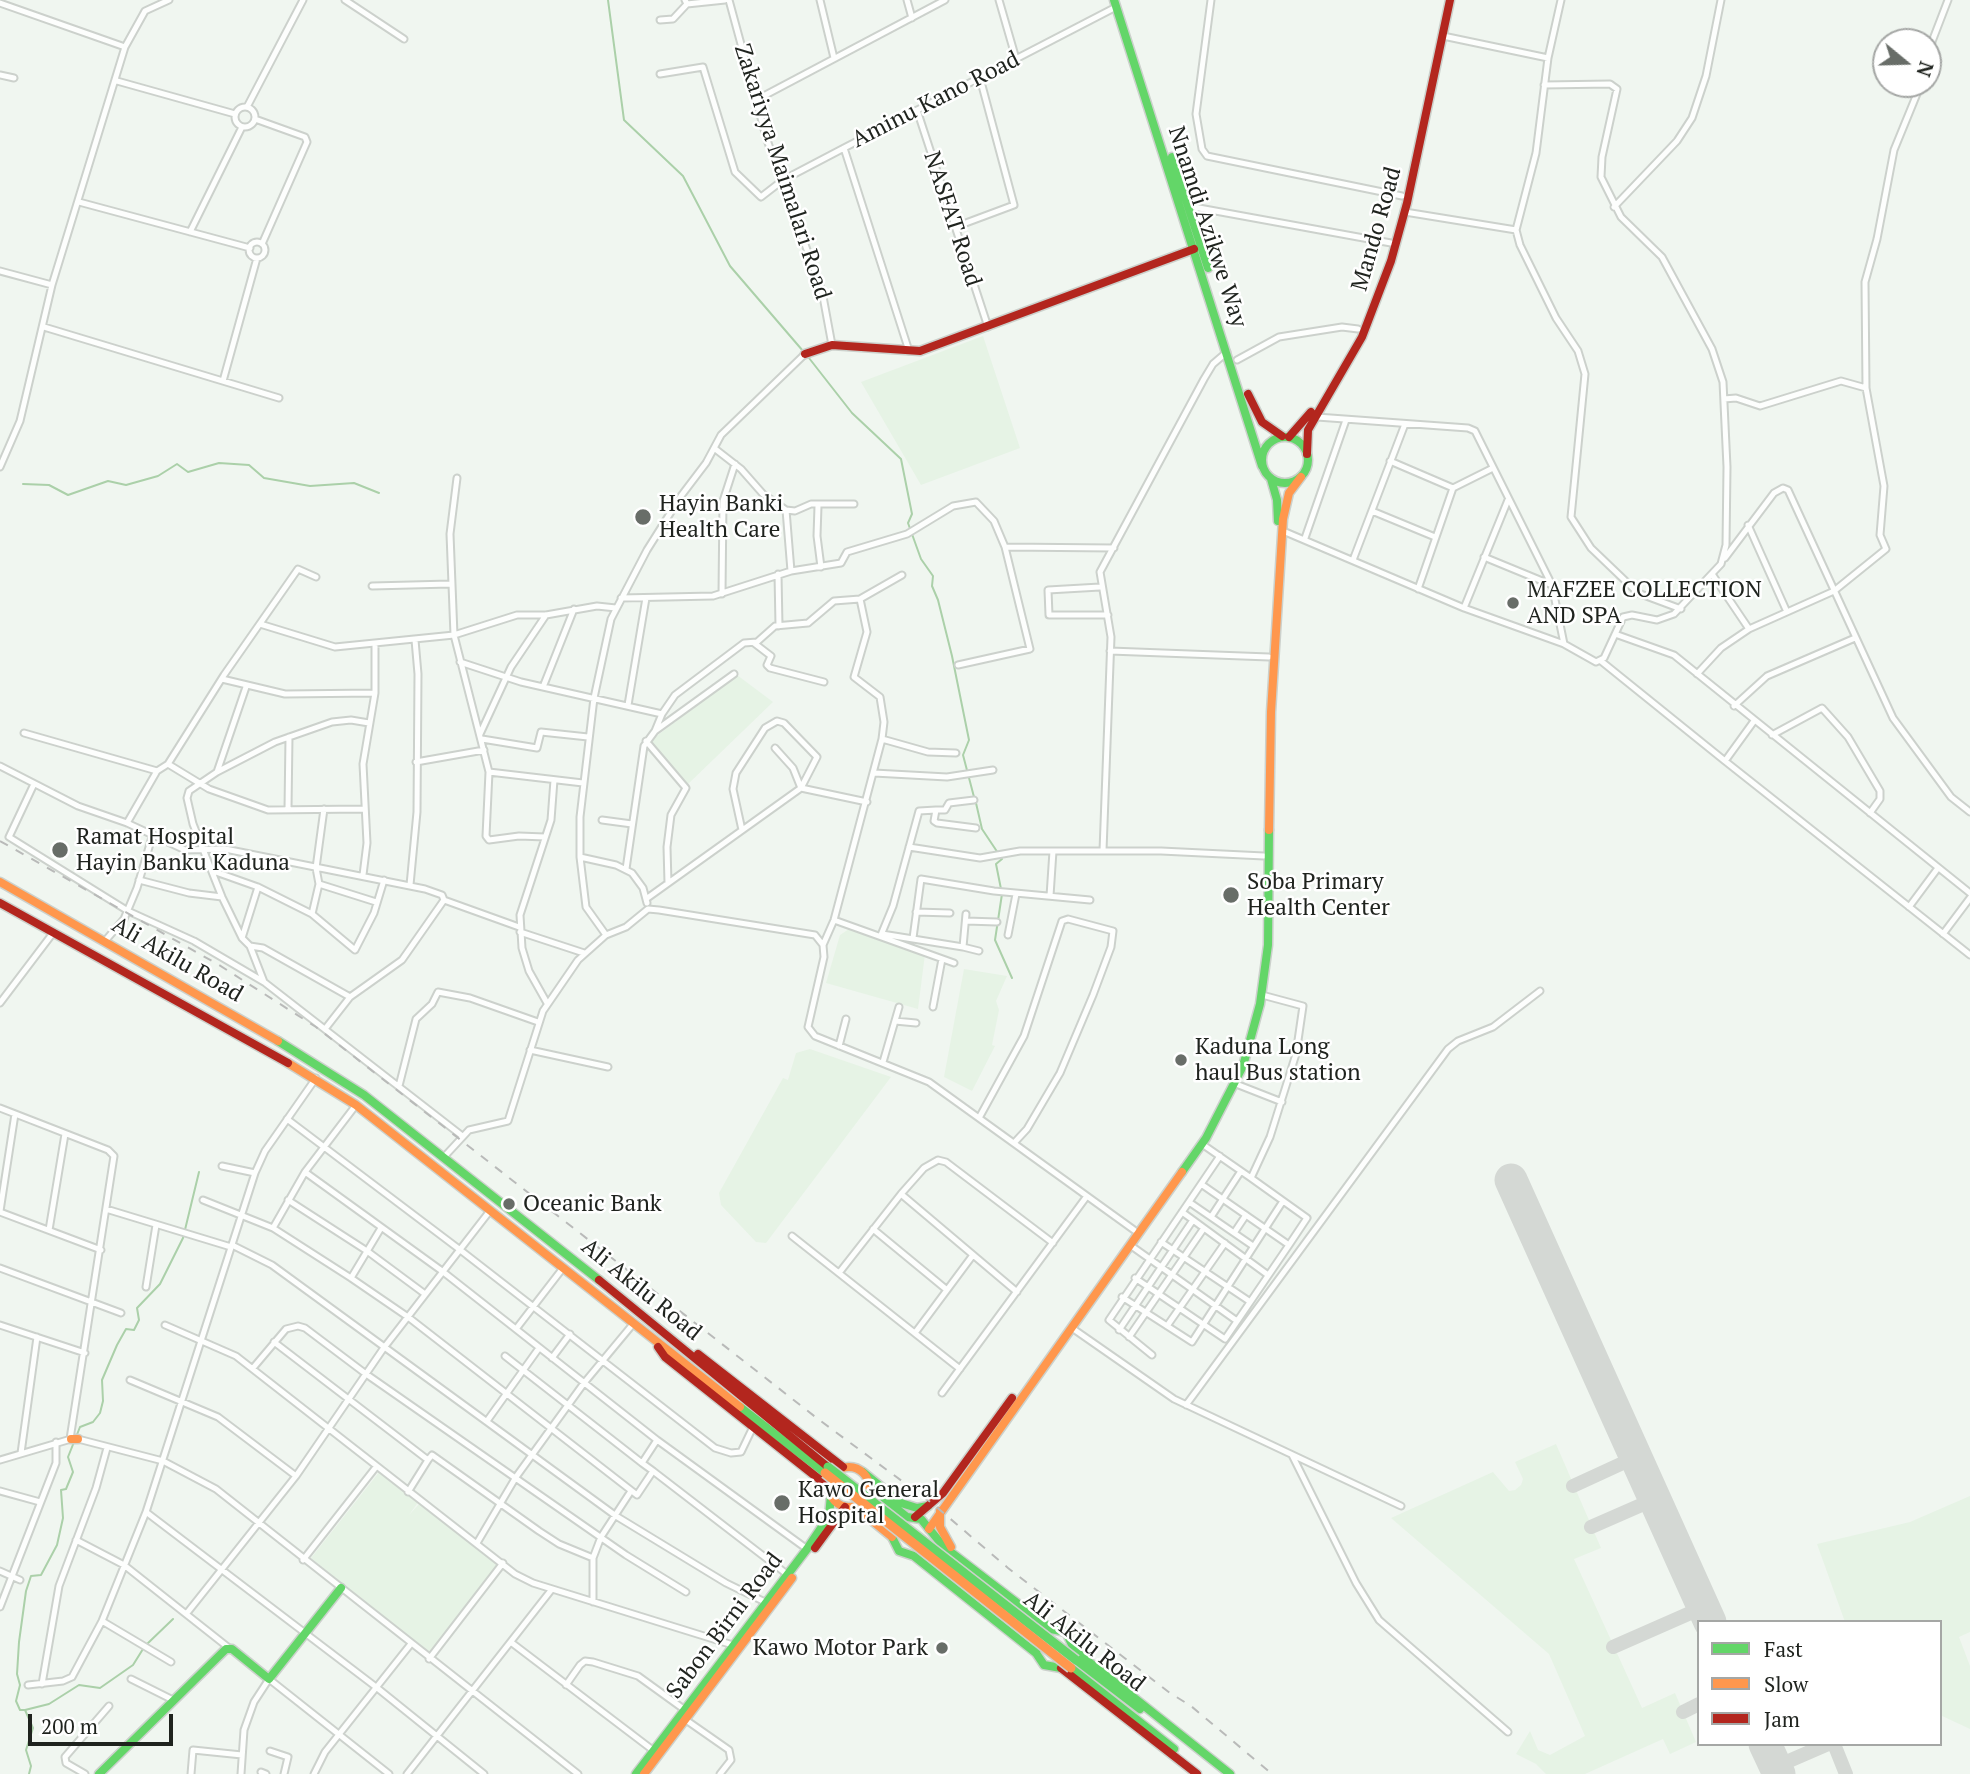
<!DOCTYPE html>
<style>
body{margin:0}
#map{position:relative;width:1970px;height:1774px;overflow:hidden;background:#f0f6f0;font-family:"PT Serif",serif}
canvas{display:block}
.legend{position:absolute;left:1697px;top:1620px;width:245px;height:126px;box-sizing:border-box;background:#fff;border:2px solid #a5a7a5;margin:0;padding:9px 12px;list-style:none;font-size:21px;color:#1f231e}
.legend li{display:flex;align-items:center;gap:14px;height:35px}
.legend b{width:35px;border:2px solid #a5a7a5}
.north{position:absolute;left:1872px;top:28px;width:70px;height:70px;box-sizing:border-box;background:#fff;border:2px solid #a5a7a5;border-radius:50%;rotate:109deg;font-size:19px;font-weight:700;line-height:28px;text-align:center;color:#1f231e}
.north::after{content:'';display:block;margin:auto;width:24px;height:32px;background:#686d68;clip-path:polygon(50% 0,100% 100%,50% 72%,0 100%)}
.scale{position:absolute;left:28px;top:1714px;width:145px;height:32px;box-sizing:border-box;border:4px solid #1f231e;border-top:0;padding-left:9px;font-size:21px;line-height:24px;white-space:nowrap;color:#1f231e;-webkit-text-stroke:5px #fff;paint-order:stroke}
</style>
<div id="map">
<canvas width="1970" height="1774"></canvas>
<ul class="legend">
<li><b style="height:9px;background:#63d668"></b>Fast</li>
<li><b style="height:9px;background:#ff974d"></b>Slow</li>
<li><b style="height:9px;background:#b3261e"></b>Jam</li>
</ul>
<div class="north">N</div>
<div class="scale">200 m</div>
</div>
<script>
const ctx = document.querySelector('canvas').getContext('2d');
ctx.lineJoin = 'round';
function paint(path, color) { ctx.fillStyle = color; ctx.fill(path, 'evenodd'); }
const shape = rows => new Path2D(rows.map(r => 'M' + r).join(''));
function stroke(path, color, width, dash) { ctx.strokeStyle = color; ctx.lineWidth = width; ctx.lineCap = dash ? 'butt' : 'round'; ctx.setLineDash(dash || []); ctx.stroke(path); }
function write(font, color, halo, rows, align = 'center') {
  ctx.font = font + ' "PT Serif",serif'; ctx.lineWidth = 5; ctx.setLineDash([]); ctx.textBaseline = 'middle'; ctx.strokeStyle = halo; ctx.fillStyle = color; for (const [text, x, y, turn = 0] of rows) {
    ctx.save(); ctx.translate(x, y); ctx.rotate((+turn || 0) * Math.PI / 180); ctx.textAlign = isNaN(turn) ? turn : align; if (halo) ctx.strokeText(text, 0, 0); ctx.fillText(text, 0, 0); ctx.restore();
  }
}
paint(shape([
 [983,336,1020,448,921,485,861,382],
 [737,675,773,702,686,786,650,741],
 [849,929,925,954,918,1009,826,983,840,935],
 [964,969,1007,976,996,1001,999,1010,992,1045,995,1046,972,1091,944,1077],
 [810,1049,891,1077,766,1243,756,1242,721,1205,719,1193,783,1078,788,1080,796,1053],
 [1556,1444,1601,1548,1574,1559,1642,1708,1675,1693,1696,1742,1670,1754,1663,1739,1585,1774,1546,1774,1536,1764,1516,1754,1530,1731,1538,1750,1550,1755,1585,1736,1549,1654,1391,1518,1493,1472,1509,1491,1515,1490,1521,1485,1523,1479,1515,1462],
 [380,1471,419,1501,409,1515,420,1503,498,1564,429,1654,311,1558],
 [1970,1496,1970,1632,1959,1637,1970,1666,1970,1729,1940,1715,1940,1622,1845,1622,1817,1544,1910,1522]
]), '#e6f3e5');
stroke(shape([
 [608,0,624,120,683,176,730,266,803,351],
 [809,358,852,413,901,459,912,514,908,523,921,559,933,576,932,586,938,600,952,656,969,740,963,755,974,797],
 [23,484,49,485,68,495,108,481,126,485,158,476,177,464,188,472,219,463,249,465,264,478,310,486,354,483,379,493],
 [976,803,982,829,1002,859,996,864,1002,894,995,940,1012,978],
 [76,1437,80,1427,93,1422,100,1413,103,1401,102,1380,117,1345,126,1329,134,1330,139,1320,137,1308,160,1284,183,1238,199,1172],
 [146,1645,173,1619],
 [25,1710,20,1710,16,1701,20,1685,17,1674,19,1642,26,1591,31,1576,41,1575,57,1545,63,1518,61,1490,66,1489,73,1472,68,1457,74,1442],
 [29,1774,31,1766,26,1750,33,1728,25,1710,49,1704,79,1685,100,1688,133,1665,143,1649]
]), '#abd0a9', 2);
stroke(shape([
 [1573,1486,1636,1457],
 [1591,1527,1655,1499],
 [1613,1647,1704,1607],
 [1683,1712,1699,1704],
 [1834,1744,1846,1774],
 [1775,1767,1828,1744]
]), '#d4d8d4', 14);
stroke(shape([
 [1511,1180,1710,1622],
 [1765,1744,1779,1774]
]), '#d4d8d4', 33);
const street = shape([
 [345,0,404,39],
 [685,0,687,4,725,0],
 [729,0,767,140,822,291,832,345],
 [820,0,834,58],
 [907,0,912,18],
 [999,0,1016,59],
 [1211,0,1196,114,1202,149,1207,156,1402,196],
 [1561,0,1548,58,1536,153,1516,230,1520,245,1556,318,1578,351,1585,374,1571,517,1591,548,1638,593,1681,609],
 [0,3,125,47],
 [660,20,673,19,687,4],
 [1443,36,1548,58],
 [1928,52,1948,0],
 [660,74,703,67,735,172,761,197,783,180,844,148,1116,7],
 [0,75,14,78],
 [117,81,235,114],
 [756,100,945,0],
 '235 117a10 10 0 1 1 20 0a10 10 0 1 1-20 0Z',
 [247,107,303,0],
 [917,110,988,327],
 [255,119,305,137,307,142,262,244],
 [844,148,909,351],
 [79,202,250,248],
 [1188,206,1391,243],
 [1614,207,1677,141,1692,118,1706,76,1721,0],
 [1405,212,1516,230],
 [955,227,1014,205,980,78],
 [190,232,242,127],
 '249 250a8 8 0 1 1 16 0a8 8 0 1 1-16 0Z',
 [0,271,52,285],
 [44,327,279,398],
 [1237,360,1279,337,1342,327,1358,329],
 [223,381,257,258],
 [1724,399,1736,398,1760,406,1841,381,1866,388],
 [1317,417,1468,428,1475,431,1552,585,1564,644],
 [714,448,741,469,763,494,786,510,795,511,811,504,854,504],
 [1390,461,1453,488],
 [0,467,20,421,52,285,125,47,145,11,169,0],
 [457,478,450,534,454,635,489,772,486,836,489,840,519,836,545,837],
 [818,506,817,536,821,567],
 [786,510,791,571],
 [1372,511,1435,537],
 [1748,525,1787,612],
 [1283,531,1464,608,1564,644,1596,662,1604,658,1623,617,1632,615,1657,620,1674,614,1721,564,1726,545,1727,467,1723,382,1712,349,1662,257,1621,217,1601,177,1602,157,1617,89,1610,84,1544,85],
 [1305,538,1346,420],
 [1005,547,1114,548],
 [1484,557,1552,585],
 [1725,558,1774,493,1783,488,1788,490,1893,718,1951,797,1970,812],
 [1353,560,1405,424],
 [778,574,779,626],
 [1712,574,1749,629],
 [372,586,450,584],
 [1100,587,1048,590,1049,615,1108,615],
 [1418,589,1453,488,1491,469],
 [722,594,723,501,735,464],
 [621,598,713,596,791,571,841,563,847,552,907,534,953,506,976,502,994,521,1005,547,1030,649,958,665],
 [1464,608,1508,500],
 [260,624,335,647,454,635,517,615,546,615,597,606,616,608],
 [1615,634,1674,655,1970,893],
 [754,643,771,656,767,665,770,668,824,682],
 [1110,651,1269,657],
 [1601,661,1725,761,1754,721],
 [460,662,521,682,662,714],
 [1697,674,1721,648,1749,629,1834,591,1886,549,1880,535,1884,486,1866,388,1865,282,1877,239,1894,150,1921,84],
 [222,679,285,694,375,693],
 [543,687,574,609],
 [628,705,646,598],
 [1734,706,1767,676,1855,638],
 [369,723,351,720,332,722,275,742,217,772,189,791,187,798,193,824,222,897,242,938,250,946,264,982,461,1135],
 [655,731,662,714,675,695,744,643,757,642,775,626,808,623,834,601,860,599,902,575],
 [24,733,157,771],
 [480,734,511,667,546,615],
 [1772,735,1822,708,1848,737,1880,791,1880,799,1870,813],
 [482,739,537,748,541,732,588,737],
 [882,739,928,752,956,753],
 [646,741,686,788,671,815,667,847,668,883],
 [775,748,793,768,801,788,867,802],
 [1725,761,1970,955],
 [416,762,484,750],
 [168,764,209,789,268,810,364,809],
 [0,766,78,806,127,823,185,850,225,849,425,889,442,895,444,900,519,927],
 [217,772,246,687],
 [489,772,583,783],
 [874,773,947,777,993,770],
 [34,784,9,837,128,911,194,941,264,982],
 [288,809,289,737],
 [936,810,945,810,949,803,974,800],
 [602,820,632,824],
 [127,823,157,771,168,764,224,675,298,569,316,577],
 [909,847,980,858,1020,851,1161,851,1264,856],
 [1103,851,1111,637,1100,572,1204,379,1213,364,1227,352],
 [580,857,616,865,632,873,643,888,647,903],
 [626,869,644,746,655,731,734,674],
 [213,871,258,887,312,914,355,950,374,913,384,880],
 [363,875,367,843,363,764,375,693,375,646],
 [139,880,189,893,222,897],
 [319,884,376,902],
 [410,885,417,812,418,674,415,640],
 [1050,896,1053,851],
 [646,899,801,788,817,757,784,723,777,721,765,728,736,773,733,789,742,830],
 [1909,907,1938,868],
 [916,912,950,913],
 [312,914,319,884,316,868,324,809],
 [834,920,954,963],
 [966,921,997,922],
 [520,932,584,953],
 [882,934,963,947,966,914],
 [1943,934,1970,898],
 [606,935,586,907,580,857,580,817,594,698,611,619,647,550,681,496,706,463,721,435,805,354],
 [881,935,893,906,919,811,936,810,934,821,937,823,976,828],
 [1008,935,1016,894],
 [242,938,258,887],
 [913,938,921,879,994,891,1090,900],
 [105,941,124,919,137,888,152,837],
 [823,945,834,920,882,739,884,722,880,697,854,677,867,632,860,599],
 [250,946,263,948,350,997],
 [963,947,979,951],
 [0,1003,53,933],
 [547,1003,529,971,522,948,520,915,551,820,554,780],
 [933,1007,942,959],
 [895,1021,916,1023],
 [325,1029,350,997,402,960,444,900],
 [839,1046,846,1019],
 [530,1050,608,1067],
 [883,1062,899,1007],
 [1236,1084,1282,1102],
 [399,1086,416,1019,432,1004,438,992,470,998,538,1022],
 [0,1108,108,1150,114,1156,70,1439],
 [979,1118,1024,1036,1062,921,1068,919,1113,931,1111,947,1093,995,1060,1073,1027,1129,1014,1143],
 [287,1119,459,1249,715,1448,731,1453,741,1452,753,1427],
 [1202,1144,1251,1178,1270,1137,1296,1054,1303,1006,1262,995],
 [444,1157,469,1130,508,1121,543,1011,578,960,606,935,626,927,648,909,659,910,815,935,823,945,824,957,808,1027,815,1036,929,1082,1134,1230],
 [222,1166,255,1173],
 [305,1172,442,1271,657,1440,807,1549],
 [1251,1178,1307,1218,1289,1245],
 [901,1194,1017,1292],
 [203,1200,273,1228,351,1278,408,1317,637,1495,653,1471,642,1463,657,1440],
 [288,1200,367,1251,425,1294],
 [1189,1202,1253,1246],
 [106,1209,231,1247],
 [0,1211,15,1114],
 [0,1212,101,1250],
 [1211,1217,1241,1171],
 [1193,1220,1268,1275],
 [273,1228,305,1172,356,1105],
 [873,1229,947,1290],
 [49,1230,65,1134],
 [1234,1233,1246,1215],
 [792,1236,960,1369],
 [1161,1242,1249,1301],
 [232,1245,272,1265,616,1516,726,1583,767,1603],
 [1130,1245,1237,1321],
 [0,1268,121,1313],
 [839,1273,901,1194,924,1168,938,1160,946,1162,1053,1243],
 [351,1278,381,1228],
 [1135,1278,1225,1339,1289,1245,1201,1184],
 [146,1287,156,1225],
 [1122,1297,1192,1342,1283,1201],
 [0,1325,85,1353],
 [165,1325,236,1356,515,1574,533,1583,736,1646],
 [1167,1326,1225,1243],
 [1072,1328,1174,1399,1401,1506],
 [516,1329,563,1268],
 [1119,1330,1193,1220,1182,1212],
 [915,1333,973,1255],
 [1129,1337,1204,1228],
 [274,1342,428,1460,408,1492],
 [1152,1355,1109,1320,1220,1156],
 [505,1356,642,1463],
 [552,1358,570,1334],
 [253,1368,286,1329,298,1326,305,1328,366,1374,626,1555,686,1592],
 [130,1380,218,1417,296,1476],
 [942,1393,1087,1196],
 [1186,1405,1448,1049,1458,1041,1493,1027,1540,991],
 [487,1421,539,1348],
 [78,1439,163,1461,216,1489,578,1774],
 [21,1453,37,1337],
 [1292,1455,1356,1583,1379,1620,1508,1732],
 [0,1460,71,1439],
 [428,1460,432,1455,539,1531,559,1544,593,1558],
 [653,1471,788,1575],
 [0,1491,40,1502],
 [146,1512,376,1687,484,1774],
 [76,1540,124,1565,229,1648],
 [477,1543,516,1477,584,1383,633,1324],
 [303,1560,376,1467],
 [0,1571,20,1580],
 [593,1602,593,1558,601,1537,631,1491],
 [0,1607,56,1463,56,1442],
 [187,1613,296,1476,383,1349,489,1212],
 [102,1621,171,1662],
 [512,1643,654,1751],
 [429,1659,503,1563],
 [131,1679,173,1700],
 [42,1684,59,1586,96,1488,107,1448],
 [28,1685,63,1681,72,1677,102,1621,146,1512,255,1173,265,1151,316,1078],
 [566,1685,580,1665,585,1661,593,1662,638,1676,685,1710],
 [686,1720,729,1750,731,1760,720,1774],
 [270,1751,288,1757,284,1774],
 [261,1772,266,1774],
 [85,1774,66,1763,65,1757,109,1706],
 [191,1774,193,1750,242,1755],
 [241,1774,244,1730,254,1702,269,1679,389,1774],
 [314,1774,325,1752,410,1645],
 [407,1774,552,1589]
]);
const fast = shape([
 [1114,0,1262,466],
 [1172,157,1208,268],
 '1262 460a23 23 0 1 1 46 0a23 23 0 1 1-46 0Z',
 [1271,479,1277,500,1278,521],
 [278,1041,364,1095,599,1280],
 [1182,1172,1206,1138,1243,1066,1260,1004,1268,945,1269,830],
 [740,1407,825,1473],
 [863,1472,901,1503,917,1508,928,1506],
 [870,1487,907,1517],
 [1075,1651,1230,1774],
 [1036,1653,914,1556,899,1551,892,1537,896,1524,907,1517,921,1519,944,1547,1051,1629,1066,1632,1075,1651,1061,1668,1044,1665,1036,1653,1039,1638,1051,1629],
 [1076,1660,1140,1709],
 [1071,1668,1174,1749],
 [99,1774,226,1649,232,1649,269,1679,341,1588],
 [636,1774,807,1549,829,1516,831,1495]
]);
const slow = shape([
 [1269,830,1271,712,1283,519,1289,493,1301,477],
 [0,882,278,1041],
 [288,1063,356,1105,740,1407],
 [71,1439,78,1439],
 '829 1487a20 20 0 1 1 40 0a20 20 0 1 1-40 0Z',
 [855,1507,892,1537],
 [940,1511,940,1527,951,1547],
 [929,1529,1182,1172],
 [644,1774,792,1578]
]);
const jam = shape([
 [805,354,832,345,920,351,1194,249],
 [1248,394,1262,422,1282,436],
 [1289,437,1311,412],
 [1307,454,1308,430,1362,337,1391,261,1407,203,1450,0],
 [0,903,288,1063],
 [599,1280,828,1467],
 [658,1347,665,1357,829,1487],
 [698,1354,843,1467],
 [915,1517,943,1493,1012,1398],
 [815,1548,845,1507],
 [1061,1668,1197,1774]
]);
stroke(street, '#ccd1cc', 9);
stroke(fast, '#ccd1cc', 11);
stroke(slow, '#ccd1cc', 11);
stroke(jam, '#ccd1cc', 11);
stroke(street, '#fdfefd', 5);
stroke(fast, '#63d668', 8);
stroke(slow, '#ff974d', 8);
stroke(jam, '#b3261e', 8);
stroke(shape([
 [0,841,219,965,316,1027,818,1419,933,1504,1008,1568,1170,1693,1191,1706,1272,1774]
]), '#b9bab9', 2, [9, 9]);
const fastBridge = shape([
 [828,1467,1076,1660]
]);
const slowBridge = shape([
 [825,1473,1071,1668]
]);
stroke(fastBridge, '#ccd1cc', 12, []);
stroke(slowBridge, '#ccd1cc', 12, []);
stroke(fastBridge, '#63d668', 9);
stroke(slowBridge, '#ff974d', 9);
for (const [x, y, r, color] of [
 [643,517,9,"#686d68"],
 [1513,603,7,"#686d68"],
 [60,850,9,"#686d68"],
 [1231,895,9,"#686d68"],
 [1181,1060,7,"#686d68"],
 [509,1204,7,"#686d68"],
 [782,1503,9,"#686d68"],
 [942,1648,7,"#686d68"]
]) { const dot = new Path2D(); dot.arc(x, y, r, 0, 2 * Math.PI); ctx.fillStyle = color; ctx.fill(dot); stroke(dot, '#fff', 2.5); }
write('23px', '#1f231e', '#fff', [
 ["Aminu Kano Road",936,100,-27],
 ["Zakariyya Maimalari Road",782,172,72],
 ["NASFAT Road",952,219,72],
 ["Nnamdi Azikwe Way",1207,227,72],
 ["Mando Road",1377,229,-74],
 ["Ali Akilu Road",177,960,30],
 ["Ali Akilu Road",641,1290,39],
 ["Sabon Birni Road",725,1626,-53],
 ["Ali Akilu Road",1084,1642,38]
]);
write('23px', '#1f231e', '#fff', [
 ["Hayin Banki",659,504],
 ["Health Care",659,530],
 ["MAFZEE COLLECTION",1527,590],
 ["AND SPA",1527,616],
 ["Ramat Hospital",76,837],
 ["Hayin Banku Kaduna",76,863],
 ["Soba Primary",1247,882],
 ["Health Center",1247,908],
 ["Kaduna Long",1195,1047],
 ["haul Bus station",1195,1073],
 ["Oceanic Bank",523,1204],
 ["Kawo General",798,1490],
 ["Hospital",798,1516],
 ["Kawo Motor Park",928,1648,"right"]
], 'left');
</script>
